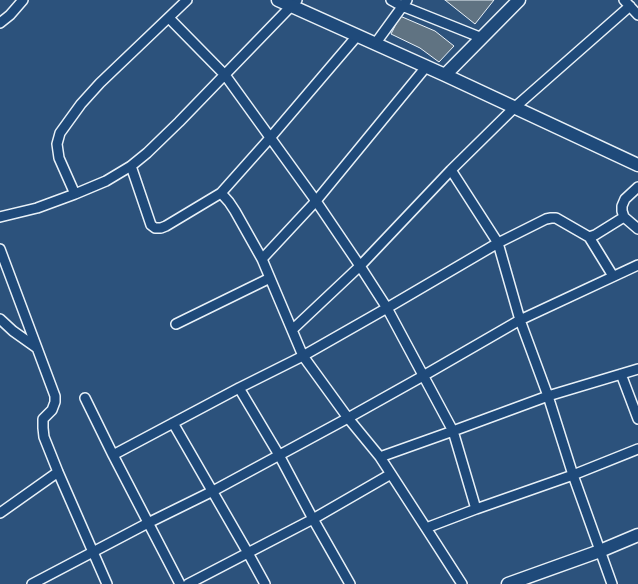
<!DOCTYPE html>
<style>
body{margin:0}
canvas{display:block;background:#2c527c}
</style>
<canvas width="638" height="584"></canvas>
<script>
const ctx = document.querySelector('canvas').getContext('2d');
ctx.lineJoin = 'round';
function paint(path, color) { ctx.fillStyle = color; ctx.fill(path, 'evenodd'); }
const shape = rows => new Path2D(rows.map(r => 'M' + r).join(''));
function stroke(path, color, width, dash) { ctx.strokeStyle = color; ctx.lineWidth = width; ctx.lineCap = dash ? 'butt' : 'round'; ctx.setLineDash(dash || []); ctx.stroke(path); }
const building = shape([
 [445,0,494,0,475,24,445,0],
 [400,16,435,31,454,46,439,62,420,48,391,34,400,16]
]);
paint(building, '#607382');
stroke(building, '#e8f1f8', 1);
const minor = shape([
 [391,0,402,6,482,38],
 [624,0,638,15],
 [169,18,225,75,316,201,360,266,387,308,453,431,476,509],
 [0,23,10,15,23,0],
 [375,44,407,0],
 [131,166,151,225,155,228,161,228,166,226,221,193,229,202,235,211,262,259,270,278,303,356,348,418,380,457,426,528,462,584],
 [451,170,498,243,520,320,548,396,573,475,612,584],
 [638,187,625,199,622,206,622,211,624,217,638,229],
 [221,193,270,138,357,36],
 [75,194,59,158,57,144,60,133,81,104,100,83,187,0],
 [0,217,37,208,75,194,106,181,131,166,147,153,179,122,297,0],
 [589,237,613,276],
 [0,249,55,396,55,402,52,410,43,419,43,428,44,437,58,472,107,584],
 [262,259,316,201,426,67],
 [0,319,13,331,37,348],
 [176,324,270,278],
 [292,330,360,266,451,170,514,108,630,6],
 [621,374,638,419],
 [239,388,279,455,313,519,350,584],
 [85,398,113,455,180,584],
 [173,423,248,553,265,584],
 [113,455,239,388,301,357,387,308,498,243,546,219,551,218,556,218,589,237,595,235,624,217],
 [380,457,453,431,548,396,638,369],
 [0,513,58,472],
 [426,528,476,509,573,475,638,449],
 [32,584,148,523,213,491,348,418,423,376,520,320,638,265],
 [188,584,313,519,391,474]
]);
const tertiary = shape([
 [278,0,445,75,638,165],
 [445,75,519,0],
 [508,584,600,551,638,535]
]);
stroke(minor, '#e8f1f8', 12);
stroke(tertiary, '#e8f1f8', 15);
stroke(minor, '#1f4a7a', 9);
stroke(tertiary, '#1f4a7a', 12);
</script>
